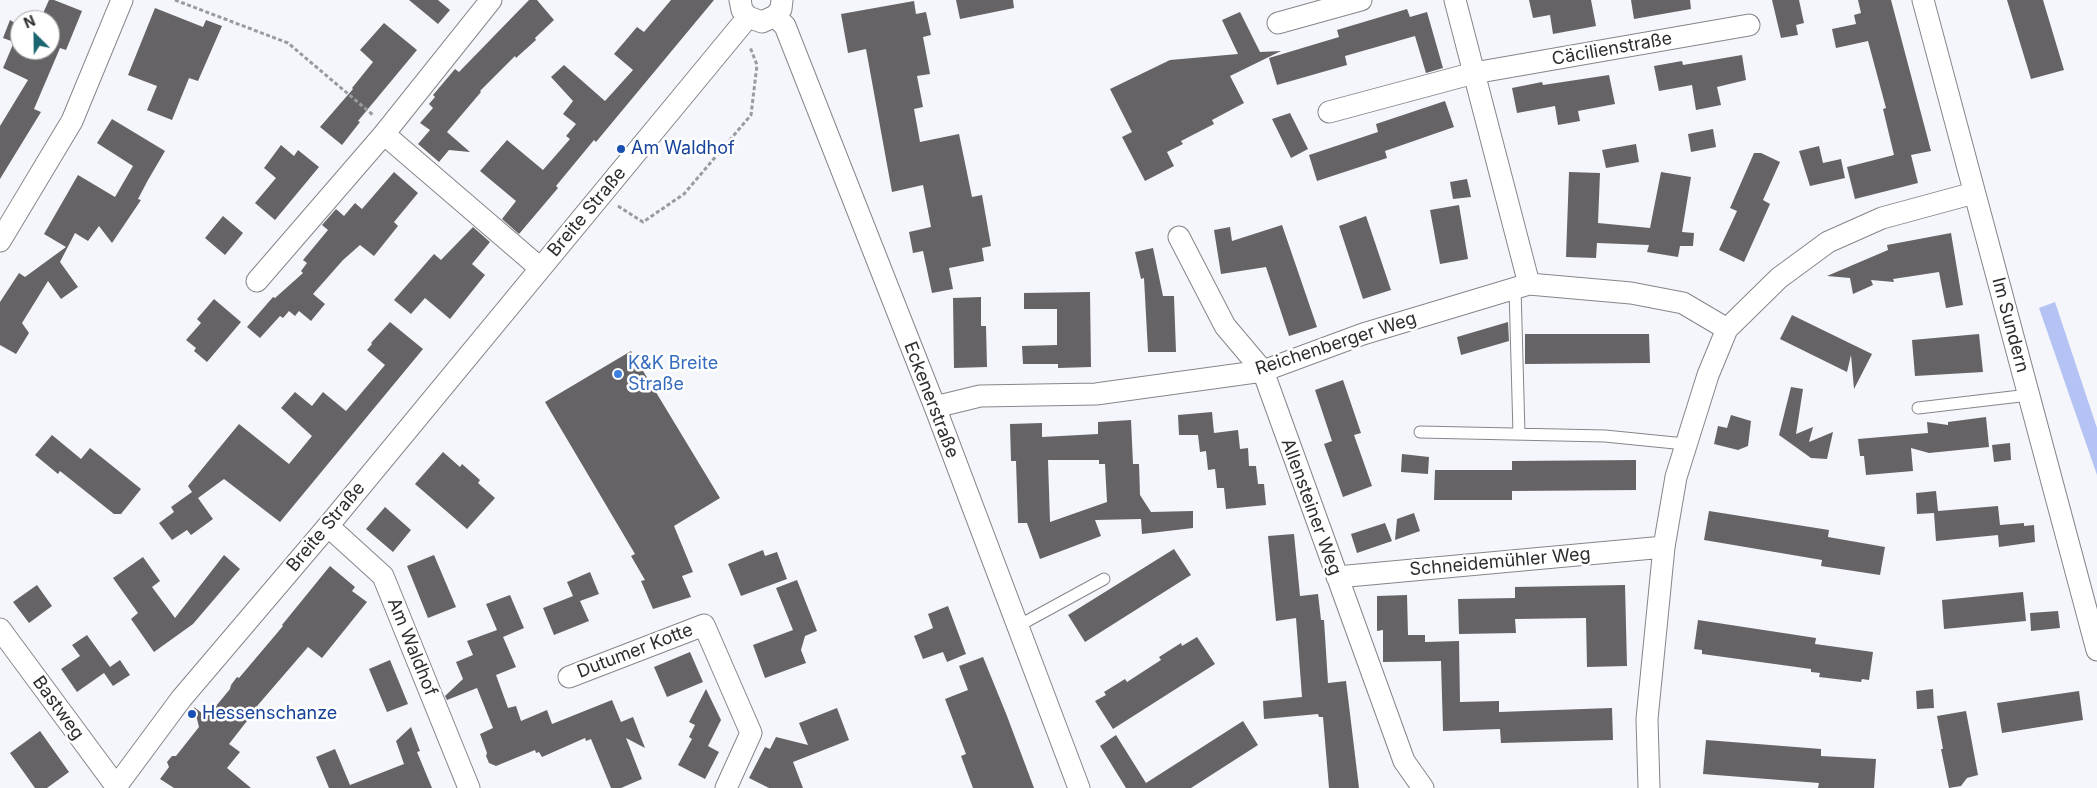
<!DOCTYPE html>
<meta charset="utf-8">
<style>
body{margin:0}
#map{position:relative;width:2097px;height:788px;overflow:hidden;background:#f4f6fb;font-family:Inter,sans-serif}
canvas{display:block}
.north{position:absolute;left:10px;top:10px;width:50px;height:50px;box-sizing:border-box;background:#fff;border:1px solid #ababac;border-radius:50%;rotate:337deg;font-size:14px;font-weight:700;line-height:20px;text-align:center;color:#2c2d2f}
.north::after{content:'';display:block;margin:auto;width:18px;height:22px;background:#1b6670;clip-path:polygon(50% 0,100% 100%,50% 72%,0 100%)}
</style>
<div id="map">
<canvas width="2097" height="788"></canvas>
<div class="north">N</div>
</div>
<script>
const ctx = document.querySelector('canvas').getContext('2d');
ctx.lineJoin = 'round';
function paint(path, color) { ctx.fillStyle = color; ctx.fill(path, 'evenodd'); }
const shape = rows => new Path2D(rows.map(r => 'M' + r).join(''));
function stroke(path, color, width, dash) { ctx.strokeStyle = color; ctx.lineWidth = width; ctx.lineCap = dash ? 'butt' : 'round'; ctx.setLineDash(dash || []); ctx.stroke(path); }
function write(font, color, halo, rows, align = 'center') {
  ctx.font = font + ' Inter,sans-serif'; ctx.lineWidth = 5; ctx.setLineDash([]); ctx.textBaseline = 'middle'; ctx.strokeStyle = halo; ctx.fillStyle = color; for (const [text, x, y, turn = 0] of rows) {
    ctx.save(); ctx.translate(x, y); ctx.rotate((+turn || 0) * Math.PI / 180); ctx.textAlign = isNaN(turn) ? turn : align; if (halo) ctx.strokeText(text, 0, 0); ctx.fillText(text, 0, 0); ctx.restore();
  }
}
paint(shape([
 [2055,302,2097,428,2097,475,2039,308]
]), '#b4c2f4');
paint(shape([
 [49,0,54,0,82,11,66,50,60,48,34,109,41,112,0,179,0,126,28,80,3,68,14,42,3,38,10,20,20,26,20,50,50,50,50,20,40,20],
 [409,0,438,0,450,10,438,24],
 [529,0,537,0,554,20,535,38,536,40,516,58,515,56,480,91,481,92,447,132,470,152,449,150,439,162,418,144,430,130,420,123,433,108,429,104,435,97,433,95,455,69,459,72],
 [671,0,714,0,596,142,594,140,556,186,558,188,519,234,502,219,516,201,480,171,507,140,543,170,570,139,566,136,576,124,563,114,573,101,551,77,564,65,605,101,633,70,614,54,637,27,644,32],
 [956,0,1013,0,1014,8,960,19],
 [1529,0,1591,0,1596,26,1553,34,1550,15,1533,18],
 [1631,0,1690,0,1691,9,1634,19],
 [1772,0,1799,0,1804,23,1796,25,1798,35,1781,38],
 [1858,0,1891,0,1931,151,1911,155,1918,183,1855,199,1847,167,1894,155,1883,109,1886,108,1868,41,1836,48,1832,29,1856,24,1854,15,1861,13],
 [2007,0,2043,0,2064,70,2031,79],
 [914,1,916,14,926,12,931,35,923,37,930,74,917,76,923,107,914,109,920,142,959,134,972,197,982,195,991,246,982,248,984,261,949,268,953,289,932,293,923,251,913,253,909,232,931,227,923,185,892,192,866,49,848,53,841,14],
 [155,8,203,27,206,20,222,26,198,81,189,78,172,120,147,110,157,86,128,75],
 [1407,9,1410,17,1427,12,1443,68,1426,73,1415,36,1345,56,1347,65,1277,85,1269,58,1339,37,1337,30],
 [1240,12,1260,52,1281,51,1230,76,1244,103,1212,120,1214,124,1181,141,1183,144,1167,152,1174,166,1145,181,1122,137,1132,132,1110,89,1170,60,1238,54,1222,20],
 [384,23,417,50,358,121,360,122,342,145,320,127,353,89,352,88,373,62,360,50],
 [1742,55,1746,80,1717,87,1721,105,1696,110,1692,85,1659,91,1654,66,1682,61,1683,65],
 [1609,75,1615,104,1578,111,1580,121,1558,125,1555,106,1517,113,1512,88,1542,82,1543,85],
 [1445,101,1454,127,1385,151,1387,158,1317,181,1309,155,1378,132,1376,124],
 [1290,113,1308,149,1291,158,1272,119],
 [112,119,165,151,148,180,138,199,141,200,112,243,99,226,88,241,75,233,60,262,78,287,61,299,48,281,22,323,29,333,16,354,0,345,0,302,19,273,25,277,66,247,44,234,78,175,115,197,133,166,97,143],
 [1713,129,1716,147,1691,152,1688,134],
 [1636,144,1639,162,1606,168,1602,150],
 [281,145,294,156,298,150,319,167,275,220,255,203,276,178,264,168],
 [1819,146,1823,163,1841,159,1845,178,1810,186,1799,151],
 [1754,153,1761,153,1780,162,1763,200,1770,204,1744,262,1719,250,1737,211,1730,208],
 [394,172,418,193,394,222,398,226,374,256,360,245,343,260,313,294,325,304,311,321,299,311,295,316,289,311,283,318,280,316,260,338,247,327,273,297,275,298,303,273,301,271,307,263,303,260,328,230,322,225,336,209,344,216,355,203,362,209],
 [1569,172,1600,173,1598,223,1650,228,1661,172,1691,177,1682,232,1694,233,1693,246,1680,246,1678,257,1647,252,1649,245,1597,243,1596,258,1566,257],
 [1467,179,1471,197,1453,199,1450,182],
 [1459,205,1468,259,1440,264,1430,210],
 [223,216,243,233,225,255,205,238],
 [1366,216,1391,290,1363,299,1339,226],
 [1282,225,1317,327,1289,336,1266,267,1221,274,1214,230,1230,227,1232,241],
 [473,227,490,242,472,264,485,275,450,319,425,298,411,314,394,300,434,254,441,260],
 [1951,233,1963,305,1946,308,1939,272,1893,279,1894,282,1871,280,1873,285,1853,294,1850,278,1827,276,1888,250,1887,245],
 [1153,248,1163,296,1174,296,1176,352,1148,352,1144,278,1141,279,1135,252],
 [1090,292,1091,367,1058,368,1058,364,1023,364,1022,346,1057,345,1057,309,1024,309,1024,293],
 [981,297,981,326,986,326,987,367,954,368,953,298],
 [214,299,241,322,207,362,194,351,196,348,186,340,201,323,197,319],
 [1792,315,1872,354,1854,389,1851,355,1847,372,1780,339],
 [390,322,423,349,280,522,224,479,198,498,213,519,191,535,187,530,172,540,159,523,174,512,171,507,192,492,188,486,239,424,289,464,312,436,281,408,295,392,312,406,323,392,346,411,385,365,367,350,372,344,371,343],
 [1508,322,1509,341,1461,355,1457,337],
 [1525,334,1649,334,1650,363,1525,364],
 [1979,334,1983,372,1915,376,1912,340],
 [631,351,720,498,674,526,693,572,682,576,691,597,653,609,641,581,645,580,631,556,635,554,545,402],
 [1343,380,1361,433,1354,435,1372,486,1343,497,1324,444,1332,441,1315,390],
 [1791,387,1803,389,1796,434,1813,427,1809,442,1833,432,1827,459,1811,458,1779,435],
 [1212,412,1214,433,1238,430,1240,449,1248,448,1249,466,1256,466,1258,484,1264,484,1266,505,1226,509,1224,488,1217,488,1215,469,1208,470,1206,451,1200,452,1198,435,1179,435,1178,415],
 [1731,415,1751,421,1748,446,1738,450,1714,444,1718,426,1727,428],
 [1986,417,1989,447,1929,453,1911,448,1913,471,1866,475,1864,456,1860,456,1858,439,1928,433,1927,422,1948,425,1948,422],
 [1131,420,1133,464,1139,464,1140,495,1151,512,1193,511,1193,528,1142,534,1141,519,1095,520,1101,536,1040,559,1027,523,1018,523,1016,461,1011,461,1010,424,1042,423,1042,437,1098,434,1098,422],
 [1048,460,1099,460,1099,464,1105,464,1107,502,1050,522],
 [52,435,81,459,90,448,141,489,121,514,114,514,60,471,58,474,35,455],
 [2010,443,2011,460,1994,462,1992,445],
 [443,452,460,467,462,464,480,480,478,483,495,498,467,529,415,484],
 [1402,454,1429,457,1428,474,1401,472],
 [1636,460,1636,490,1512,491,1512,500,1434,500,1435,470,1512,470,1512,461],
 [1936,491,1938,511,1998,506,2000,525,2024,523,2024,526,2034,525,2035,542,1999,547,1998,535,1936,541,1934,513,1917,514,1916,493],
 [385,507,411,530,393,552,366,529],
 [1709,511,1829,530,1828,537,1885,547,1880,575,1821,566,1822,560,1704,540],
 [1414,513,1420,531,1395,540,1397,519],
 [1385,523,1392,541,1357,553,1351,534],
 [1294,534,1300,596,1318,594,1321,620,1324,620,1328,683,1346,681,1359,788,1329,788,1323,717,1319,717,1318,714,1264,719,1263,701,1302,697,1296,618,1276,621,1268,536],
 [1174,549,1191,575,1085,642,1068,615],
 [763,550,765,556,777,552,787,579,741,596,728,564],
 [224,555,240,569,193,624,154,652,131,619,138,613,113,578,143,557,160,581,152,587,175,618],
 [434,555,456,607,428,618,407,566],
 [330,566,355,587,352,591,367,602,322,658,308,647,245,720,247,721,229,744,240,752,227,768,251,788,174,788,160,779,169,767,167,762,172,756,176,756,199,727,194,707,207,717,230,689,231,685,237,677,239,678,283,626,282,625],
 [590,572,599,594,580,601,589,621,554,635,543,608,573,596,567,582],
 [797,580,817,631,805,636,801,650,806,663,765,678,753,645,793,630,776,588],
 [37,585,52,606,29,623,13,602],
 [1625,585,1627,666,1587,667,1586,618,1515,619,1516,633,1459,634,1458,599,1515,598,1515,587],
 [2023,592,2026,621,1944,629,1942,600],
 [510,595,524,628,503,637,516,667,496,675,508,708,516,706,521,721,547,710,552,724,612,700,621,722,633,717,645,748,626,738,642,779,621,788,611,788,591,739,586,741,585,738,542,757,539,752,536,753,535,750,496,766,489,763,486,756,487,753,480,734,493,728,477,688,447,700,445,696,463,679,456,662,473,655,467,641,497,630,486,604],
 [1407,595,1408,635,1425,635,1425,642,1459,641,1460,702,1499,701,1499,712,1612,708,1613,740,1501,743,1500,729,1443,731,1441,661,1383,662,1383,630,1377,631,1377,596],
 [948,606,966,654,947,662,943,652,923,659,914,636,933,628,928,614],
 [2058,611,2060,628,2031,631,2030,613],
 [1698,620,1816,638,1815,644,1873,652,1869,680,1862,679,1861,682,1819,677,1820,673,1811,672,1811,669,1702,654,1702,650,1694,649],
 [87,635,110,667,120,660,130,675,113,686,104,673,77,692,61,669,80,656,72,645],
 [1197,637,1215,664,1113,729,1095,701,1106,695,1104,692,1125,679,1127,682,1161,660,1159,657,1181,643,1182,646],
 [690,652,703,682,667,697,654,667],
 [983,657,1007,716,1034,788,973,788,961,756,966,754,945,699,968,690,959,666],
 [390,660,408,704,387,712,369,669],
 [706,689,721,720,708,746,719,752,705,779,678,765,692,739,689,737,695,725,689,722],
 [1933,689,1934,708,1917,709,1916,691],
 [2079,691,2083,720,2002,733,1997,703],
 [837,708,849,740,793,762,803,788,769,788,749,778,765,747,770,749,776,737,808,745,799,723],
 [1966,711,1978,775,1967,778,1961,786,1949,788,1941,749,1943,749,1937,716],
 [1243,721,1258,745,1191,788,1126,788,1100,746,1116,735,1146,783],
 [411,727,420,751,417,752,432,788,329,788,316,757,335,749,350,785,404,764,396,741],
 [40,731,69,772,47,788,35,788,10,753],
 [1706,740,1821,749,1821,756,1876,759,1874,788,1818,788,1819,783,1703,774]
]), '#656366');
const service = shape([
 [1515,288,1519,434],
 [1918,408,2029,395],
 [1420,432,1605,436,1685,444],
 [1018,626,1104,579]
]);
const minor = shape([
 [740,0,742,10,748,17,762,22,775,16,781,9,782,0],
 [1455,0,1529,284],
 [1923,0,2097,650],
 [775,16,785,26,935,407,1079,788],
 [1278,23,1361,0],
 [1329,112,1474,73,1749,25],
 [384,134,540,268],
 [1179,237,1225,326,1263,371,1404,761,1423,788],
 [0,241,72,121,122,0],
 [257,281,384,134,491,0],
 [935,407,980,396,1096,394,1263,371,1363,334,1529,284,1631,293,1683,303,1727,329],
 [328,526,383,576,469,788],
 [1337,577,1664,547],
 [0,629,116,786],
 [569,677,704,625,751,733,726,788],
 [115,788,181,699,328,526,748,17],
 [1649,788,1647,719,1664,547,1676,477,1708,375,1727,329,1779,278,1828,242,1882,218,1974,193]
]);
stroke(service, '#85868a', 13);
stroke(minor, '#85868a', 23);
stroke(shape([
 [175,0,288,43,373,115],
 [618,206,643,222,684,194,751,115,757,65,750,47]
]), '#999b9e', 3, [4, 2.5]);
stroke(service, '#fff', 11);
stroke(minor, '#fff', 21);
for (const [x, y, r, color] of [
 [621,149,5,"#1a4fb4"],
 [618,374,5,"#3f7fe0"],
 [192,714,5,"#1a4fb4"]
]) { const dot = new Path2D(); dot.arc(x, y, r, 0, 2 * Math.PI); ctx.fillStyle = color; ctx.fill(dot); stroke(dot, '#fff', 2); }
write('18px', '#2c2d2f', '#fff', [
 ["Cäcilienstraße",1612,49,-10],
 ["Breite Straße",587,212,-50],
 ["Im Sundern",2010,325,75],
 ["Reichenberger Weg",1336,344,-18],
 ["Eckenerstraße",931,400,69],
 ["Allensteiner Weg",1311,507,70],
 ["Breite Straße",326,527,-50],
 ["Schneidemühler Weg",1500,562,-5],
 ["Am Waldhof",412,647,68],
 ["Dutumer Kotte",635,651,-21],
 ["Bastweg",58,708,54]
]);
write('18px', '#164399', '#fff', [
 ["Am Waldhof",631,149],
 ["Hessenschanze",202,714]
], 'left');
write('18px', '#366cbe', '#fff', [
 ["K&K Breite",628,364],
 ["Straße",628,385]
], 'left');
</script>
